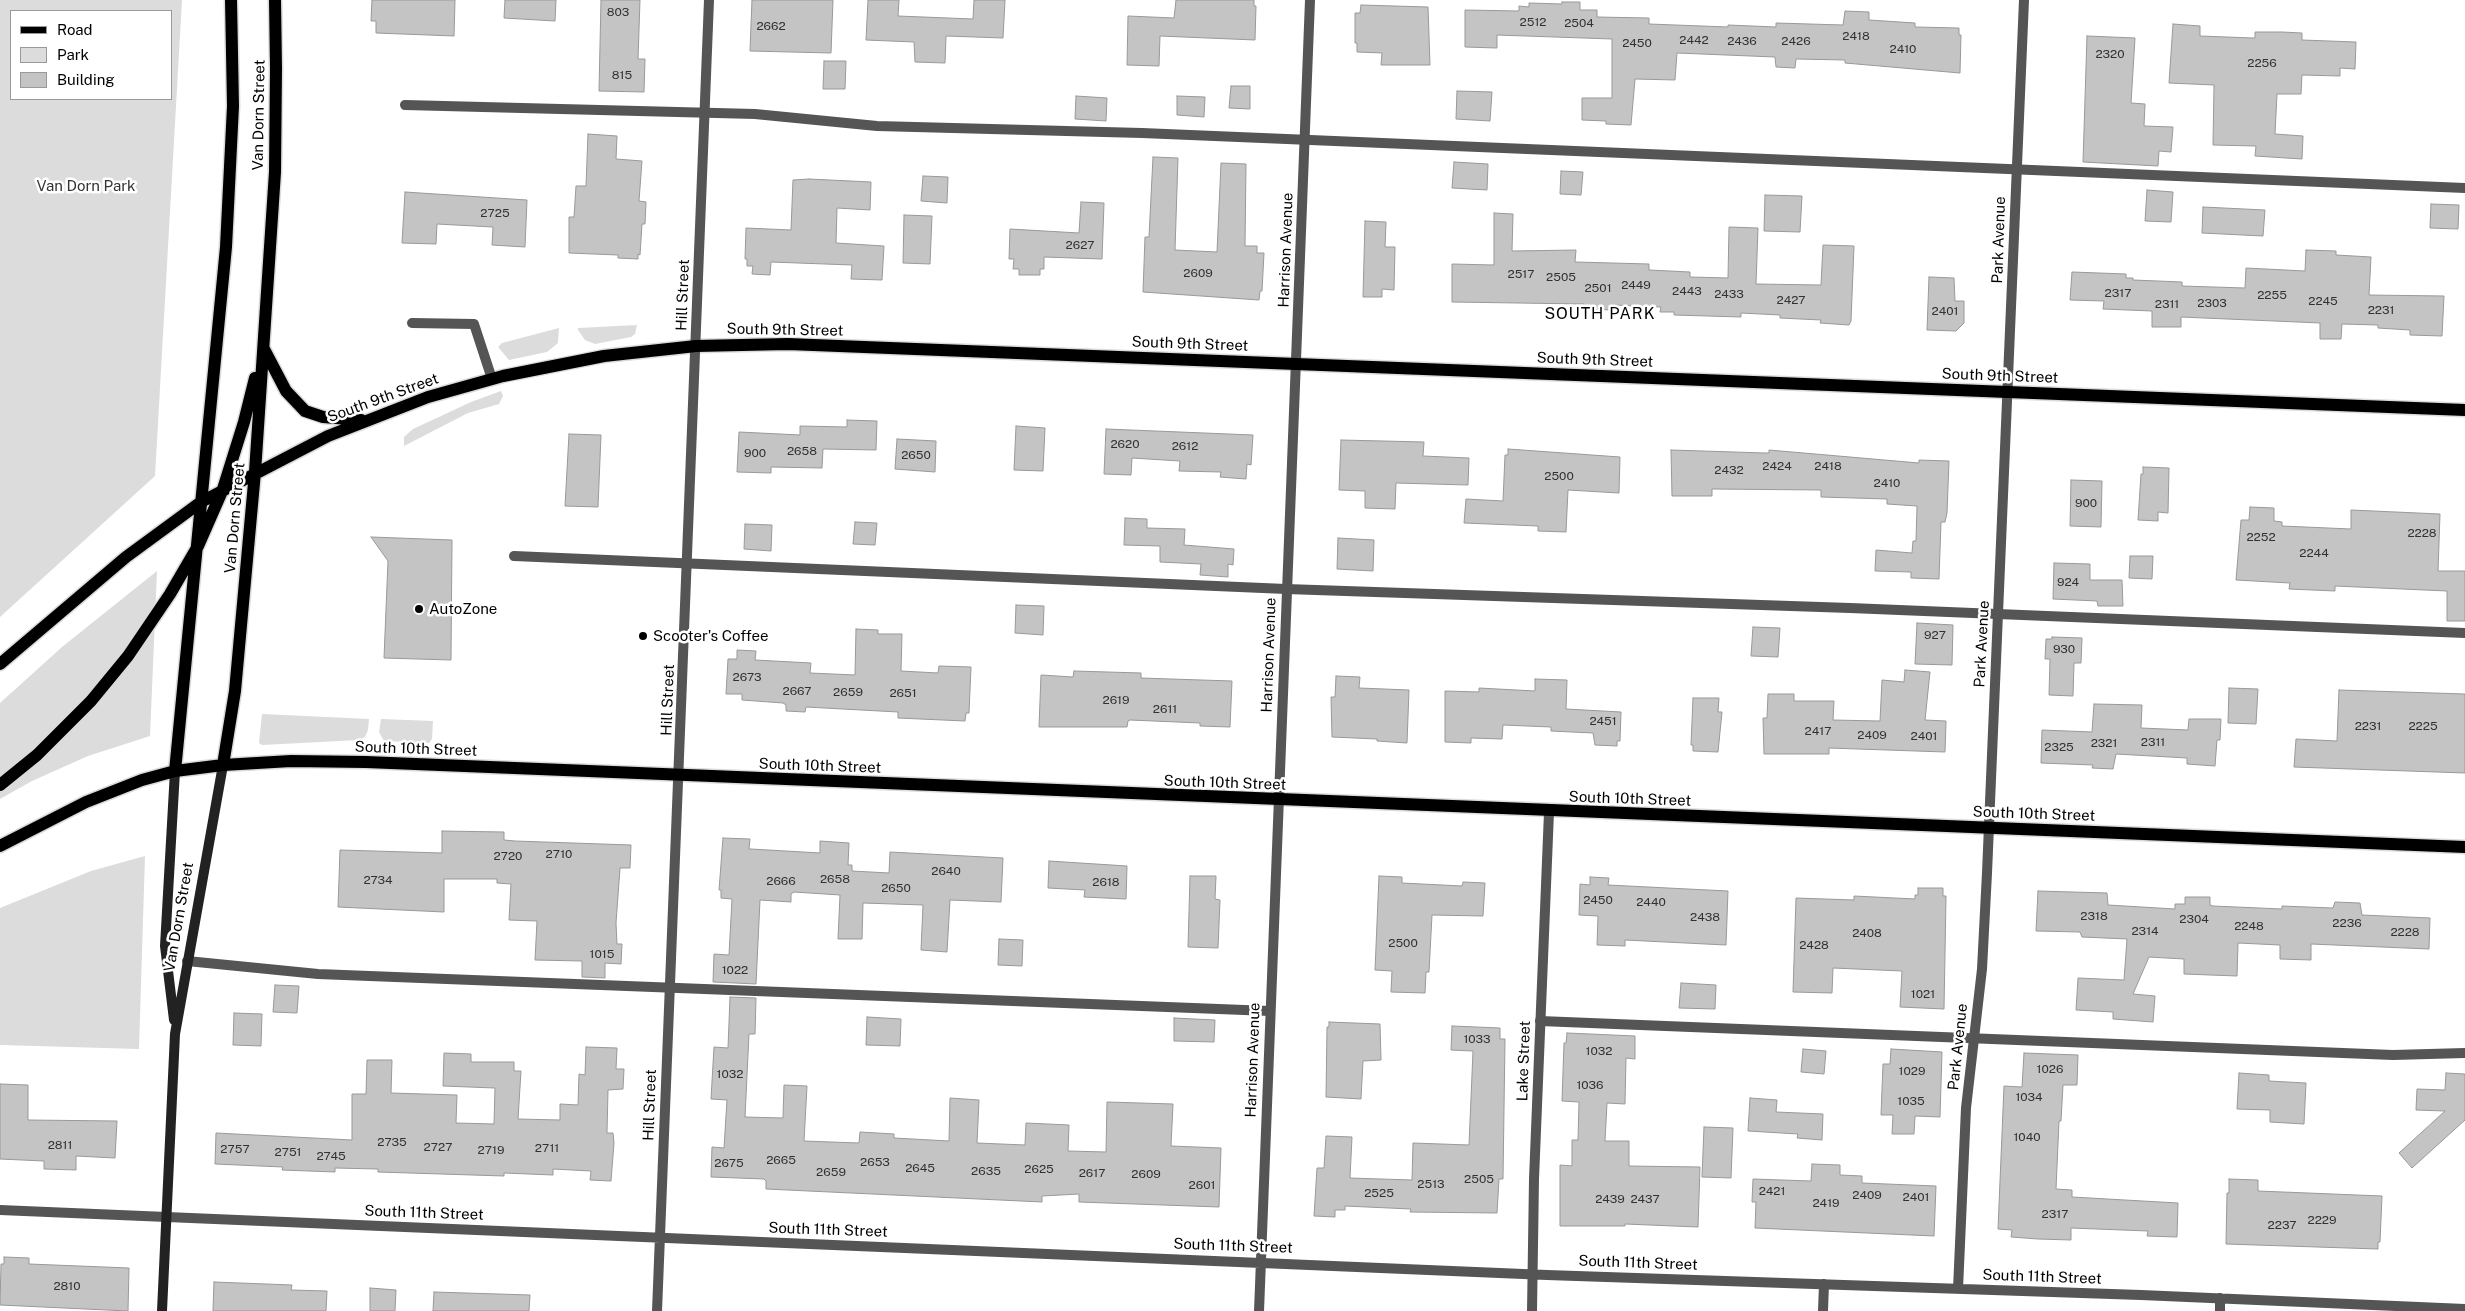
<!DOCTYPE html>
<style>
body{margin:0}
#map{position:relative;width:2465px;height:1311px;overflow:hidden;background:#fff;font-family:"Public Sans",sans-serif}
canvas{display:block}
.legend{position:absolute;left:10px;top:10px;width:162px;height:90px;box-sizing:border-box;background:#fff;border:1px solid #999;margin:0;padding:6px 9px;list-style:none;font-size:15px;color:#000}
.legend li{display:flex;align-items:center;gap:10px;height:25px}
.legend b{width:25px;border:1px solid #999}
</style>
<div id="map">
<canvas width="2465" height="1311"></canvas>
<ul class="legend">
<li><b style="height:6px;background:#000"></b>Road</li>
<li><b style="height:14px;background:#dcdcdc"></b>Park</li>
<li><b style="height:14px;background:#c4c4c4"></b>Building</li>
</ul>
</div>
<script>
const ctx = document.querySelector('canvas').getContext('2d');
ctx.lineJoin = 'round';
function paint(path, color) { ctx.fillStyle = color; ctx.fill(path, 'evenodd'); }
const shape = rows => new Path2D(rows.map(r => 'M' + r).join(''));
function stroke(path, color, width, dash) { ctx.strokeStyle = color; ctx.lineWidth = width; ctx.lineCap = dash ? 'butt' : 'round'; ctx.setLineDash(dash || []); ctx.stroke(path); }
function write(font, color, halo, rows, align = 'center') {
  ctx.font = font + ' "Public Sans",sans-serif'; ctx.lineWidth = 5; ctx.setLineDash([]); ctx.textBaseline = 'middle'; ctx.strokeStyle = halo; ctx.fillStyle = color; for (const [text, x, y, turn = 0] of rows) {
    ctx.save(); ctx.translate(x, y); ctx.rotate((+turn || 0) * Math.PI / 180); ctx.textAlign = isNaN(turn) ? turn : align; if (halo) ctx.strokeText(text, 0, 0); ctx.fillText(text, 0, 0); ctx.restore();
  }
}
paint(shape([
 [0,0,182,0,155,476,0,617],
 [11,11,171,11,171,99,11,99],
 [637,325,635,334,631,337,595,344,585,340,578,330,578,328],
 [559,328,558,343,547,352,509,360,498,347,502,343],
 [501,391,503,396,499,404,468,413,404,446,404,437,413,429,471,402],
 [157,571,150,736,88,756,32,781,0,799,0,703,62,647],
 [262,714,369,719,368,730,365,737,359,740,262,745,259,743],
 [381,719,433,721,432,739,429,743,384,741,379,732],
 [145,856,139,1049,0,1045,0,908,91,871]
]), '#dcdcdc');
const building = shape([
 [372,0,455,0,454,36,376,33,376,21,371,21,372,0],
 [505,0,556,0,555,21,504,18,505,0],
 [601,0,640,0,638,59,645,59,644,92,599,91,601,0],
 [752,0,833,0,831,53,750,51,752,0],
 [868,0,899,0,898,16,973,19,974,0,1005,0,1003,38,946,36,945,63,915,62,914,42,866,40,868,0],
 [1176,0,1254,0,1254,6,1256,6,1255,40,1160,36,1159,66,1127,65,1128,16,1174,18,1176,0],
 [1562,2,1580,2,1580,10,1597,10,1597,17,1649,18,1649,24,1728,27,1728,25,1776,27,1776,23,1843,25,1845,11,1869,12,1869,20,1915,23,1915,27,1959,28,1959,35,1961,35,1960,73,1845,63,1845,60,1796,59,1795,68,1776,67,1775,57,1677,53,1675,80,1635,79,1631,125,1606,124,1606,121,1582,120,1582,98,1612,98,1612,39,1497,35,1497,48,1465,47,1465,10,1519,11,1519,6,1529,7,1529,3,1562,4,1562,2],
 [1361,5,1428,7,1430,65,1381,65,1382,53,1357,52,1357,43,1355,43,1355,13,1360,13,1361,5],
 [2173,24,2200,26,2200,36,2253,38,2255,38,2255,32,2282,32,2302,33,2302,40,2356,42,2355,69,2340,68,2340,76,2302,75,2301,94,2277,94,2275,134,2303,136,2302,159,2255,156,2256,146,2213,145,2214,85,2169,83,2173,24],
 [2087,36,2135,38,2131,103,2145,104,2144,126,2173,127,2171,152,2159,151,2158,166,2083,162,2087,36],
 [824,61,846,61,845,89,823,89,824,61],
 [1231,86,1250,86,1250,109,1229,108,1231,86],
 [1457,91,1492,92,1490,121,1456,119,1457,91],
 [1076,96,1107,98,1106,121,1075,119,1076,96],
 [1177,96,1205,97,1204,117,1177,115,1177,96],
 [588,134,617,136,616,159,642,161,639,201,646,202,645,224,642,224,640,255,638,254,638,259,618,258,618,255,569,253,569,217,574,217,576,186,586,186,588,134],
 [1153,157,1178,158,1175,250,1217,252,1221,163,1246,164,1245,246,1257,246,1257,253,1264,253,1262,291,1260,291,1259,300,1143,292,1145,237,1149,237,1153,157],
 [1454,162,1488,164,1487,190,1452,188,1454,162],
 [1561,171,1583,172,1581,195,1560,194,1561,171],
 [923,176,948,177,947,203,921,201,923,176],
 [809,179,871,182,870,210,837,208,836,243,884,246,882,280,851,279,852,265,771,262,770,275,752,274,753,266,747,266,747,259,745,259,746,228,791,230,793,180,809,179],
 [2147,190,2173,192,2171,222,2145,221,2147,190],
 [405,192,527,200,525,247,492,245,493,227,437,224,436,244,402,243,405,192],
 [1765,195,1802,196,1800,232,1764,231,1765,195],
 [1081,202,1104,203,1102,259,1044,257,1044,269,1040,269,1040,275,1019,275,1019,269,1013,269,1014,259,1009,259,1010,229,1079,233,1081,202],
 [2431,204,2459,205,2458,229,2430,228,2431,204],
 [2203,207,2265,210,2263,236,2202,233,2203,207],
 [1494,213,1513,214,1512,251,1576,250,1575,262,1649,264,1649,270,1690,272,1690,277,1728,278,1729,227,1758,228,1756,284,1821,285,1823,245,1854,246,1851,321,1849,325,1820,323,1821,320,1780,318,1780,315,1741,313,1741,317,1674,315,1674,312,1660,312,1661,307,1612,305,1612,310,1584,309,1584,304,1452,302,1452,264,1494,265,1494,213],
 [904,215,932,216,930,264,903,263,904,215],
 [1365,221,1386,222,1385,247,1395,247,1394,290,1382,289,1382,297,1363,297,1365,221],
 [2306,250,2336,251,2336,255,2371,257,2369,295,2444,296,2442,336,2410,335,2410,330,2378,328,2378,325,2342,324,2341,339,2320,339,2320,323,2181,317,2181,327,2152,327,2152,311,2103,309,2104,301,2070,300,2072,272,2126,274,2126,278,2133,278,2133,280,2182,282,2182,286,2245,288,2246,268,2305,271,2306,250],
 [1929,277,1954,278,1955,301,1964,301,1964,323,1956,331,1927,330,1929,277],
 [847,420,877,421,876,450,823,449,822,468,771,467,771,473,737,472,739,432,800,435,800,426,847,427,847,420],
 [1016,426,1045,428,1043,471,1014,470,1016,426],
 [1106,429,1253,435,1251,465,1247,464,1246,479,1220,477,1221,472,1179,471,1180,461,1132,458,1131,475,1104,474,1106,429],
 [569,434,601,435,598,507,565,506,569,434],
 [897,439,936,441,935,472,895,469,897,439],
 [1341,440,1424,442,1423,456,1469,458,1468,485,1396,483,1395,509,1365,508,1365,491,1339,490,1341,440],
 [1508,449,1620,457,1619,493,1568,490,1566,532,1538,531,1538,526,1464,523,1466,499,1503,501,1505,455,1508,455,1508,449],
 [1671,450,1765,453,1769,453,1769,450,1919,463,1919,460,1949,461,1947,513,1945,522,1941,522,1939,579,1911,578,1911,572,1875,571,1876,550,1912,553,1913,541,1916,541,1917,506,1887,504,1887,499,1821,497,1821,490,1712,489,1712,496,1672,496,1671,450],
 [2143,467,2169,468,2168,513,2158,512,2158,521,2138,520,2141,474,2143,474,2143,467],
 [2071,480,2102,481,2101,527,2070,526,2071,480],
 [2250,507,2274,508,2274,521,2282,522,2282,526,2351,529,2351,510,2440,514,2438,571,2465,571,2465,621,2447,621,2447,591,2335,586,2335,591,2289,589,2290,583,2236,580,2241,520,2249,520,2250,507],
 [1125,518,1147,519,1147,528,1185,529,1184,545,1234,549,1233,565,1228,564,1228,577,1200,575,1201,564,1160,562,1160,546,1124,545,1125,518],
 [855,522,877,523,875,545,853,544,855,522],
 [745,524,772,525,771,551,744,549,745,524],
 [371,537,452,540,451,660,384,658,388,561,371,537],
 [1338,538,1374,540,1373,571,1337,569,1338,538],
 [2130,556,2153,556,2152,579,2129,578,2130,556],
 [2054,563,2090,564,2090,580,2122,580,2123,606,2098,606,2097,601,2053,599,2054,563],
 [1016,605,1044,606,1043,635,1015,633,1016,605],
 [1917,623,1953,625,1952,665,1915,664,1917,623],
 [1753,627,1780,628,1778,657,1751,656,1753,627],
 [856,629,878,630,878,634,902,634,901,671,938,673,939,666,971,667,969,713,966,713,965,721,898,718,898,712,806,707,805,712,786,711,786,705,783,703,742,700,742,694,726,694,728,659,737,659,737,650,756,651,755,660,811,663,810,673,855,675,856,629],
 [2052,637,2082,638,2081,663,2074,663,2073,696,2049,695,2050,659,2045,659,2046,639,2052,639,2052,637],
 [1905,670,1930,672,1925,720,1946,721,1945,752,1829,748,1829,754,1764,754,1763,718,1767,718,1768,694,1794,694,1794,701,1834,701,1833,720,1880,721,1882,680,1904,682,1905,670],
 [1074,671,1141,673,1141,678,1232,681,1230,727,1200,726,1200,723,1130,720,1128,721,1127,727,1039,727,1041,675,1073,677,1074,671],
 [1336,676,1360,677,1359,688,1409,690,1407,743,1377,741,1377,739,1332,737,1331,697,1335,697,1336,676],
 [1535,679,1567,680,1566,709,1621,712,1620,741,1617,741,1617,746,1595,745,1593,733,1551,731,1551,727,1503,725,1502,739,1471,738,1471,743,1445,742,1445,691,1479,692,1479,688,1535,691,1535,679],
 [2229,688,2258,689,2256,724,2228,723,2229,688],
 [2339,690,2465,694,2465,773,2294,767,2296,739,2337,741,2339,690],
 [1693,698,1719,698,1718,712,1722,712,1718,752,1693,751,1693,745,1691,745,1693,698],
 [2094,704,2142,705,2141,728,2188,730,2189,719,2221,719,2220,740,2217,740,2215,766,2187,764,2187,758,2116,754,2113,769,2092,768,2093,765,2041,763,2042,730,2092,732,2094,704],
 [442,831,504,832,504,840,515,841,631,845,630,868,620,868,616,923,617,944,622,944,621,964,605,963,605,978,582,977,582,961,535,960,537,921,509,920,511,884,497,883,497,879,444,879,444,912,338,907,340,850,442,853,442,831],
 [723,838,750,839,749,849,751,849,820,853,820,841,849,843,848,865,852,865,852,871,889,873,890,852,1003,858,1001,902,950,900,947,952,921,950,923,905,863,903,862,939,838,939,840,895,794,892,791,894,791,902,760,900,756,984,713,982,714,954,729,955,732,899,721,898,721,890,719,890,723,838],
 [1049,861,1127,866,1126,899,1084,897,1085,890,1048,888,1049,861],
 [1190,876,1216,876,1215,899,1220,900,1218,948,1188,947,1190,876],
 [1379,876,1402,877,1402,883,1462,886,1463,882,1485,883,1483,916,1432,915,1429,972,1426,972,1425,993,1391,992,1392,971,1375,970,1379,876],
 [1590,877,1609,878,1608,885,1728,891,1726,945,1625,940,1625,946,1597,945,1598,916,1579,915,1580,884,1590,885,1590,877],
 [1918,888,1943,888,1943,896,1946,896,1944,1009,1900,1007,1902,971,1833,968,1832,993,1793,992,1796,898,1854,900,1854,896,1915,899,1915,895,1918,895,1918,888],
 [2038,891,2107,893,2108,905,2175,909,2175,904,2185,904,2185,897,2210,897,2210,905,2213,906,2282,909,2282,906,2333,908,2335,902,2360,903,2362,915,2430,918,2429,949,2311,944,2311,960,2280,959,2280,945,2238,943,2237,976,2184,974,2184,959,2149,957,2133,994,2155,996,2153,1022,2113,1019,2113,1012,2076,1010,2078,978,2124,980,2127,939,2082,937,2080,932,2036,931,2038,891],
 [999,939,1023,940,1022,966,998,965,999,939],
 [1681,983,1716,985,1715,1009,1679,1008,1681,983],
 [275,985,299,986,297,1013,273,1012,275,985],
 [730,997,756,998,755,1034,749,1034,745,1117,783,1118,784,1085,807,1086,804,1141,859,1143,860,1132,894,1134,894,1138,949,1141,950,1098,979,1100,977,1143,1025,1145,1026,1123,1069,1125,1068,1151,1106,1152,1107,1102,1173,1104,1171,1146,1221,1148,1219,1207,1079,1202,1079,1194,1042,1196,1042,1202,766,1189,766,1181,764,1179,711,1177,712,1147,724,1148,727,1100,711,1099,714,1047,728,1048,730,997],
 [234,1013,262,1014,261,1046,233,1045,234,1013],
 [867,1017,901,1019,900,1046,866,1045,867,1017],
 [1174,1018,1215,1020,1214,1042,1174,1041,1174,1018],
 [1329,1022,1380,1024,1381,1060,1363,1061,1361,1099,1326,1097,1327,1027,1329,1027,1329,1022],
 [1452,1026,1500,1028,1500,1039,1505,1039,1503,1179,1499,1179,1497,1213,1410,1212,1411,1209,1345,1206,1345,1210,1335,1210,1335,1217,1314,1216,1317,1168,1324,1168,1326,1136,1352,1137,1350,1178,1412,1180,1413,1143,1469,1145,1473,1051,1451,1050,1452,1026],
 [1567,1033,1635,1036,1635,1059,1626,1058,1625,1104,1607,1103,1605,1141,1629,1141,1629,1166,1700,1167,1698,1227,1625,1224,1625,1226,1560,1226,1560,1165,1572,1166,1572,1140,1578,1140,1579,1102,1562,1101,1564,1043,1566,1043,1567,1033],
 [586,1047,617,1048,616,1069,624,1069,623,1089,608,1090,607,1133,613,1133,614,1143,611,1181,590,1180,591,1171,553,1169,553,1175,504,1173,504,1176,378,1172,378,1169,335,1168,335,1172,282,1170,283,1167,215,1164,216,1133,352,1140,352,1094,366,1094,367,1060,392,1060,391,1093,457,1095,456,1123,494,1124,495,1088,443,1086,444,1053,471,1054,471,1062,514,1062,514,1071,521,1071,518,1119,560,1120,560,1104,578,1105,579,1074,585,1075,586,1047],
 [1803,1049,1826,1051,1824,1074,1801,1072,1803,1049],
 [1891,1049,1942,1052,1940,1117,1915,1116,1914,1134,1892,1134,1893,1115,1881,1115,1883,1064,1890,1064,1891,1049],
 [2024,1053,2078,1055,2077,1085,2063,1085,2061,1121,2059,1121,2056,1189,2072,1190,2072,1197,2178,1203,2177,1237,2147,1236,2148,1231,2071,1228,2071,1240,2038,1239,2011,1237,2012,1230,1998,1229,2004,1086,2022,1087,2024,1053],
 [2239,1073,2269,1075,2269,1081,2306,1083,2304,1124,2270,1122,2270,1110,2237,1109,2239,1073],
 [2446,1073,2465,1074,2465,1120,2412,1168,2399,1153,2445,1111,2416,1110,2417,1089,2445,1090,2446,1073],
 [0,1084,28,1085,28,1120,117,1121,115,1158,76,1156,76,1170,44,1169,44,1161,0,1159,0,1084],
 [1750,1098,1777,1100,1776,1112,1823,1114,1822,1140,1797,1138,1798,1134,1748,1131,1750,1098],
 [1704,1127,1733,1128,1731,1178,1702,1177,1704,1127],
 [1812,1164,1840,1165,1840,1175,1862,1176,1862,1183,1936,1186,1934,1236,1755,1228,1756,1202,1752,1202,1753,1179,1811,1181,1812,1164],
 [2229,1179,2258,1180,2258,1191,2382,1196,2380,1242,2378,1242,2378,1249,2226,1244,2227,1193,2229,1193,2229,1179],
 [4,1257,29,1258,29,1264,129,1268,128,1311,0,1305,1,1264,4,1264,4,1257],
 [214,1282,292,1285,291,1290,327,1291,326,1311,213,1311,214,1282],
 [370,1288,396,1290,395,1311,370,1311,370,1288],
 [434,1292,530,1295,529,1311,433,1311,434,1292]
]);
paint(building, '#c4c4c4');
stroke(building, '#999', 1);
const primary = shape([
 [264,349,286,391,305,411,323,417,361,420],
 [0,664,126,557,201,502,328,436,428,397,503,376,604,356,696,346,788,344,2465,410],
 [223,765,235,691,255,472,275,172,276,68,275,0],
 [175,771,226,247,233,106,231,0],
 [0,785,37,755,91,701,128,656,170,594,198,546,223,489,244,422,255,378],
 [0,846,86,802,142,780,175,771,223,765,291,761,366,762,2465,847]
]);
stroke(primary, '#dbdbdb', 15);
stroke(shape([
 [405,105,755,114,877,126,1142,133,2465,188],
 [412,323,474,324,492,379],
 [514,556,1286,589,1850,608,2465,633],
 [187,961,318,974,1270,1011],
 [1540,1021,2393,1055,2465,1053]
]), '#555', 10);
stroke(shape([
 [0,1210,1547,1275,2141,1295,2465,1309],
 [1958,1289,1966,1108,1982,969,1987,873,2024,0],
 [657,1311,709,0],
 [1259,1311,1310,0],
 [1532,1311,1534,1179,1549,812],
 [1823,1311,1824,1284],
 [2220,1311,2220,1298]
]), '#555', 10);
stroke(shape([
 [174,1020,165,946,175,771],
 [162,1311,175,1034,223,765]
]), '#222', 10);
stroke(primary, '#000', 12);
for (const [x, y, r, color] of [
 [419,609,5,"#000"],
 [643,636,5,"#000"]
]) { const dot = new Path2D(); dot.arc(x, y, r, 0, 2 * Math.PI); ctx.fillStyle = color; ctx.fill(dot); stroke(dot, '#fff', 2); }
write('12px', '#313131', null, [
 ["803",618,12],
 ["2512",1533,22],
 ["2504",1579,23],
 ["2662",771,26],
 ["2418",1856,36],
 ["2442",1694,40],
 ["2436",1742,41],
 ["2426",1796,41],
 ["2450",1637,43],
 ["2410",1903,49],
 ["2320",2110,54],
 ["2256",2262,63],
 ["815",622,75],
 ["2725",495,213],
 ["2627",1080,245],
 ["2609",1198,273],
 ["2517",1521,274],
 ["2505",1561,277],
 ["2449",1636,285],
 ["2501",1598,288],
 ["2443",1687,291],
 ["2317",2118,293],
 ["2433",1729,294],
 ["2255",2272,295],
 ["2427",1791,300],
 ["2245",2323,301],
 ["2303",2212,303],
 ["2311",2167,304],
 ["2231",2381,310],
 ["2401",1945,311],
 ["2620",1125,444],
 ["2612",1185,446],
 ["2658",802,451],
 ["900",755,453],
 ["2650",916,455],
 ["2424",1777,466],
 ["2418",1828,466],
 ["2432",1729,470],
 ["2500",1559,476],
 ["2410",1887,483],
 ["900",2086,503],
 ["2228",2422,533],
 ["2252",2261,537],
 ["2244",2314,553],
 ["924",2068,582],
 ["927",1935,635],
 ["930",2064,649],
 ["2673",747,677],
 ["2667",797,691],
 ["2659",848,692],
 ["2651",903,693],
 ["2619",1116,700],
 ["2611",1165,709],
 ["2451",1603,721],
 ["2231",2368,726],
 ["2225",2423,726],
 ["2417",1818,731],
 ["2409",1872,735],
 ["2401",1924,736],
 ["2311",2153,742],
 ["2321",2104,743],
 ["2325",2059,747],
 ["2710",559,854],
 ["2720",508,856],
 ["2640",946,871],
 ["2658",835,879],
 ["2734",378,880],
 ["2666",781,881],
 ["2618",1106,882],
 ["2650",896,888],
 ["2450",1598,900],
 ["2440",1651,902],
 ["2318",2094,916],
 ["2438",1705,917],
 ["2304",2194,919],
 ["2236",2347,923],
 ["2248",2249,926],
 ["2314",2145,931],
 ["2228",2405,932],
 ["2408",1867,933],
 ["2500",1403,943],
 ["2428",1814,945],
 ["1015",602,954],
 ["1022",735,970],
 ["1021",1923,994],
 ["1033",1477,1039],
 ["1032",1599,1051],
 ["1026",2050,1069],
 ["1029",1912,1071],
 ["1032",730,1074],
 ["1036",1590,1085],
 ["1034",2029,1097],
 ["1035",1911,1101],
 ["1040",2027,1137],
 ["2735",392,1142],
 ["2811",60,1145],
 ["2727",438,1147],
 ["2711",547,1148],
 ["2757",235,1149],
 ["2719",491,1150],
 ["2751",288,1152],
 ["2745",331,1156],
 ["2665",781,1160],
 ["2653",875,1162],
 ["2675",729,1163],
 ["2645",920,1168],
 ["2625",1039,1169],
 ["2635",986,1171],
 ["2659",831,1172],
 ["2617",1092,1173],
 ["2609",1146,1174],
 ["2505",1479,1179],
 ["2513",1431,1184],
 ["2601",1202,1185],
 ["2421",1772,1191],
 ["2525",1379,1193],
 ["2409",1867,1195],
 ["2401",1916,1197],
 ["2439",1610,1199],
 ["2437",1645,1199],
 ["2419",1826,1203],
 ["2317",2055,1214],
 ["2229",2322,1220],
 ["2237",2282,1225],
 ["2810",67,1286]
]);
write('15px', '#000', '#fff', [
 ["Van Dorn Street",259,115,-89],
 ["Park Avenue",1999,240,-88],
 ["Harrison Avenue",1286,250,-88],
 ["Hill Street",683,295,-88],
 ["South 9th Street",785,330,1],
 ["South 9th Street",1190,344,2],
 ["South 9th Street",1595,360,2],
 ["South 9th Street",2000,376,2],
 ["South 9th Street",383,398,-20],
 ["Van Dorn Street",235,518,-85],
 ["Park Avenue",1982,644,-87],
 ["Harrison Avenue",1269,655,-88],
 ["Hill Street",668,700,-88],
 ["South 10th Street",416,749,2],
 ["South 10th Street",820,766,2],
 ["South 10th Street",1225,783,2],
 ["South 10th Street",1630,799,2],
 ["South 10th Street",2034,814,2],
 ["Van Dorn Street",179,917,-80],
 ["Park Avenue",1958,1047,-84],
 ["Harrison Avenue",1253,1060,-88],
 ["Lake Street",1524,1061,-88],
 ["Hill Street",650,1105,-88],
 ["South 11th Street",424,1213,2],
 ["South 11th Street",828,1230,2],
 ["South 11th Street",1233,1246,2],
 ["South 11th Street",1638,1263,2],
 ["South 11th Street",2042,1277,2]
]);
write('15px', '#333', '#fff', [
 ["Van Dorn Park",86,186]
]);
write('15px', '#000', '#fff', [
 ["AutoZone",429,609],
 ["Scooter's Coffee",653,636]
], 'left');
ctx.letterSpacing = '1px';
write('16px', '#000', '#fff', [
 ["SOUTH PARK",1600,314]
]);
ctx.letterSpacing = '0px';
</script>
